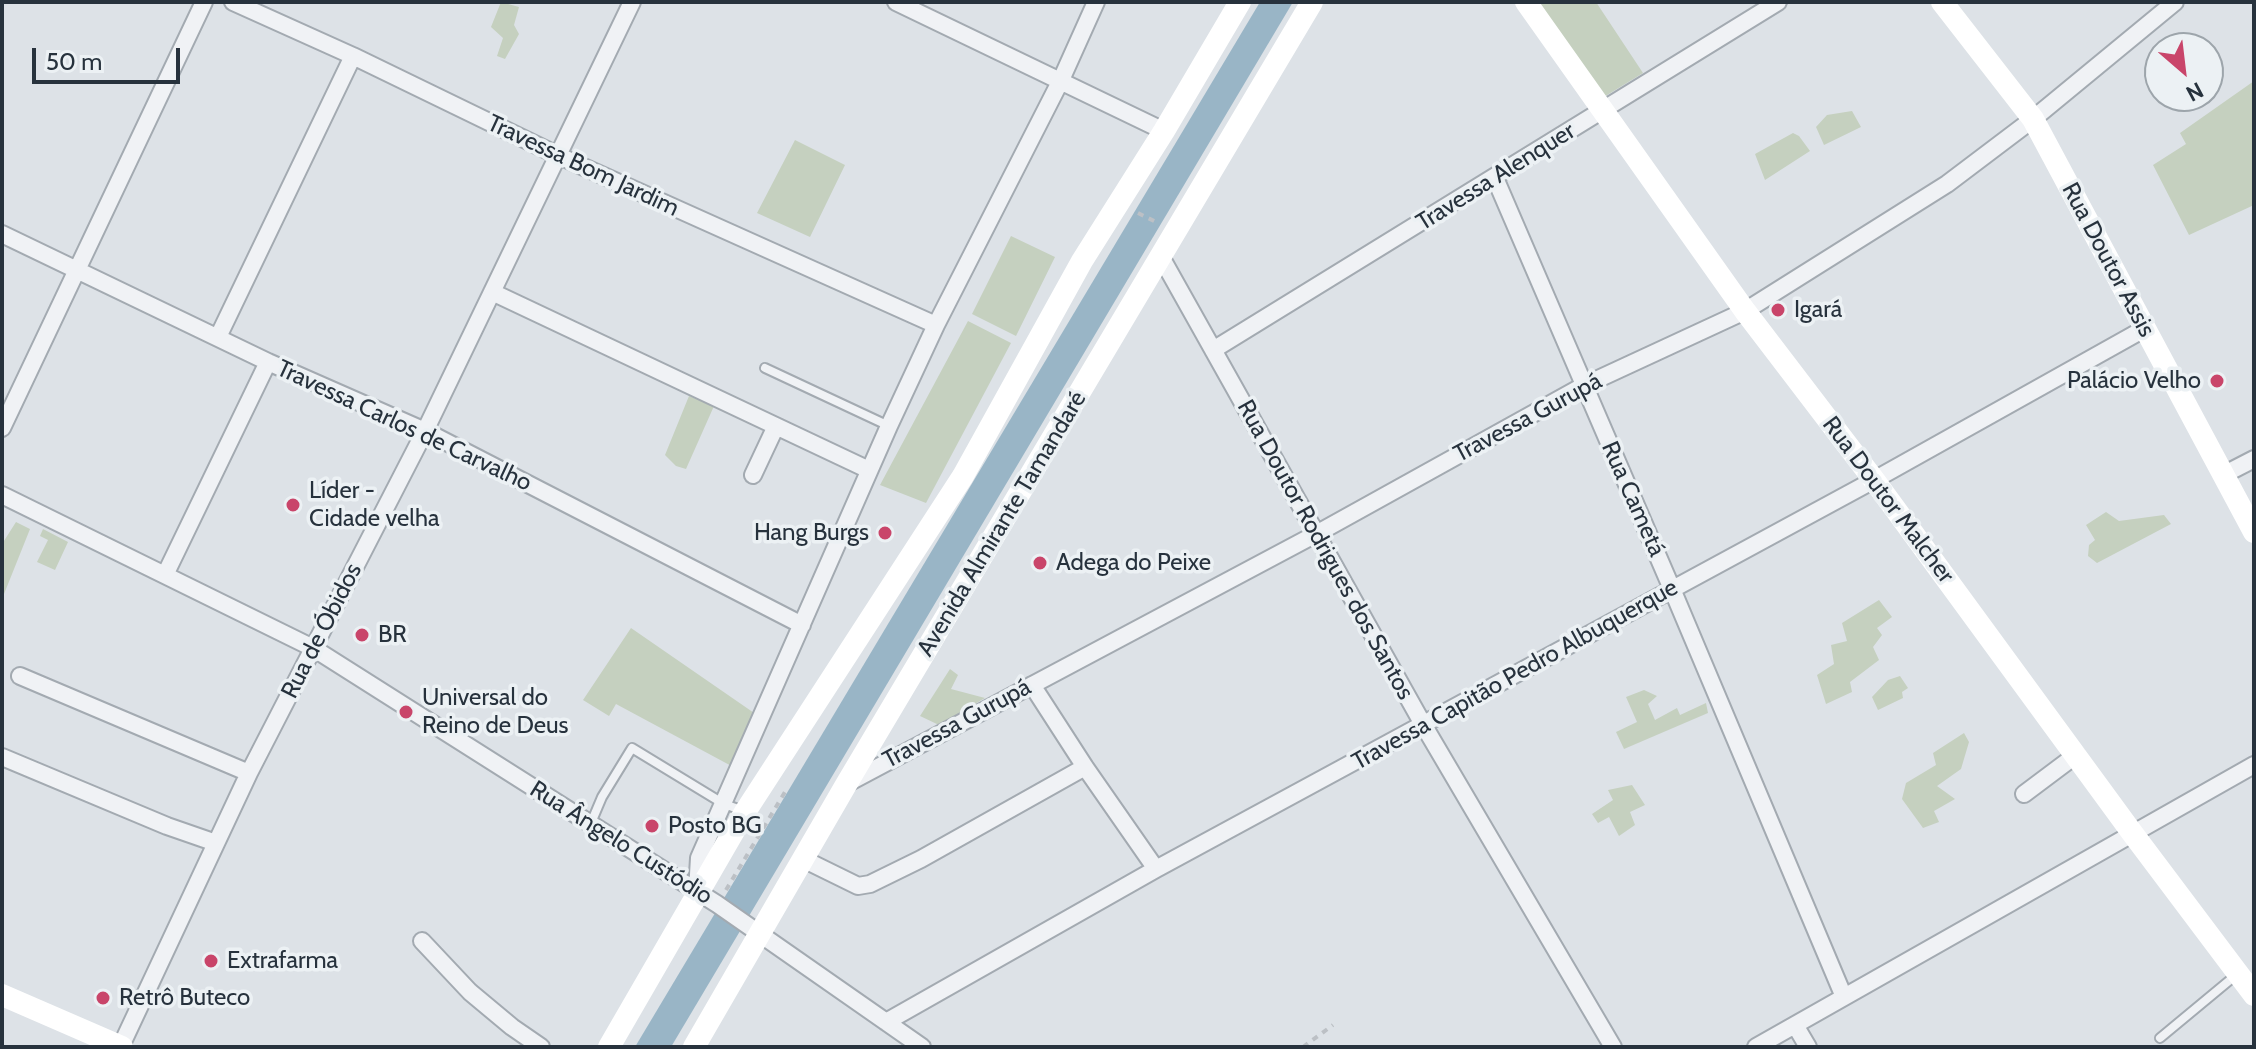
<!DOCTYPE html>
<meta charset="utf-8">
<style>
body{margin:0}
#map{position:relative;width:2256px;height:1049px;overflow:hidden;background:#dde2e7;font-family:Cabin,sans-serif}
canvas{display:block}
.frame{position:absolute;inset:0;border:4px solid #27323d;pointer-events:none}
.north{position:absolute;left:2144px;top:32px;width:80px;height:80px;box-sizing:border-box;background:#ecf1f4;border:2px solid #9da5ab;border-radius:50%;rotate:152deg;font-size:22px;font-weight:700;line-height:32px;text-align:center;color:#27323d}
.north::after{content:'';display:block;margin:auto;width:28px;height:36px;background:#c9456a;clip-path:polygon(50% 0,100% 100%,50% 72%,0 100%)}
.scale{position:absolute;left:32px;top:48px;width:148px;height:36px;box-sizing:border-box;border:4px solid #27323d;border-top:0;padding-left:10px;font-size:24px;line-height:28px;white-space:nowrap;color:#27323d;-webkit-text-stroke:6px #ecf1f4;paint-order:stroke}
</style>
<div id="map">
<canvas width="2256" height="1049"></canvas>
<div class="frame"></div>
<div class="north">N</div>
<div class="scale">50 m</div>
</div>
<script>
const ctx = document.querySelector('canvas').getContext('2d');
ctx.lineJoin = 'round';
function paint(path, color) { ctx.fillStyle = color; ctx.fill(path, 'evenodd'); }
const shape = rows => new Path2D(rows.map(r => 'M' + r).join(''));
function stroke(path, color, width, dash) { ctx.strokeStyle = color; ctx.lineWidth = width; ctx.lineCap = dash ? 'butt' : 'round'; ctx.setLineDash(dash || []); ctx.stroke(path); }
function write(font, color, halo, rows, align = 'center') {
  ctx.font = font + ' Cabin,sans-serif'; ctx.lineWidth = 7; ctx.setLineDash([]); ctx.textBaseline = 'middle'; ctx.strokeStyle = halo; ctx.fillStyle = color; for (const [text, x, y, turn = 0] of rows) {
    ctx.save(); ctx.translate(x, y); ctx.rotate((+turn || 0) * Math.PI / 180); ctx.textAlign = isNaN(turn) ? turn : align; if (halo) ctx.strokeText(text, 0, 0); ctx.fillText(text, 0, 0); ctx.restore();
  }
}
paint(shape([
 [501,2,519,7,514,25,519,34,505,59,497,56,503,38,491,27],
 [1530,2,1596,2,1643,73,1599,100],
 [2254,81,2254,205,2189,235,2153,165,2186,144,2180,133],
 [1852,111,1861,127,1824,145,1816,127,1827,115],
 [1793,133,1799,136,1810,151,1765,180,1755,154],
 [795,140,845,165,810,237,757,213],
 [1011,236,1055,257,1016,336,972,314],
 [968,321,1011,343,926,503,880,485],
 [689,396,714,406,686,469,676,466,665,455],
 [2106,512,2119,521,2164,515,2171,524,2097,563,2088,556,2089,545,2095,540,2086,525],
 [16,522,30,529,4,594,2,544],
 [43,529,68,542,55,570,37,562,48,540,40,536],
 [1879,600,1892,617,1877,628,1882,635,1873,647,1879,660,1850,682,1852,692,1826,704,1817,675,1834,664,1831,645,1847,641,1842,623],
 [631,628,757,715,737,769,616,704,609,716,583,700],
 [950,669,958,675,951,689,985,698,939,725,920,716],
 [1900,676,1908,688,1902,692,1903,698,1878,710,1872,697,1888,680],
 [1644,690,1657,696,1648,704,1655,720,1677,708,1680,715,1706,703,1708,713,1624,749,1616,732,1637,722,1626,697],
 [1964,733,1969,742,1961,769,1937,786,1955,799,1934,811,1939,822,1923,828,1902,799,1906,783,1936,765,1933,753],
 [1632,785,1645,805,1630,812,1635,825,1619,836,1609,817,1598,823,1592,814,1613,800,1608,790]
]), '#c5d0bf');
paint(shape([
 [1260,2,1293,2,671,1047,635,1047]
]), '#99b5c6');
const lane = shape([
 [765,368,889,426],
 [591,823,602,797,632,748,724,804,744,811],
 [2160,1038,2236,975]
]);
const street = shape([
 [233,2,353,56,557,155,936,325],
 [896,2,1164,131],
 [1495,178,1672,589,1844,997],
 [2,234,268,362,425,431,802,625],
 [1161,257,1424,726,1613,1047],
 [492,292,869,470],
 [218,337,353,56],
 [1213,350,1778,2],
 [2,428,204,2],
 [753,475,776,426],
 [2223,475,2254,459],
 [2,495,313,648,717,904,922,1047],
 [165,575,268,362],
 [20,676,249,773],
 [1032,685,1085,767,1156,869],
 [2,757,167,826,216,843],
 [848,783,1316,534,1583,386,1745,311,1947,184,2033,119,2175,2],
 [2024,794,2076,755],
 [803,859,858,886,870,884,921,859,1085,767],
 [697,891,699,858,889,426,936,325,1061,80,1096,2],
 [422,941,470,992,512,1027,541,1047],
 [886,1022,1156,869,1874,480,2144,329],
 [1795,1025,1808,1047],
 [121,1046,249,773,425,431,632,2],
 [1756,1047,2254,765]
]);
stroke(lane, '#a3aab1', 12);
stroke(street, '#a3aab1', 20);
stroke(shape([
 [1138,213,1158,223],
 [726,890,785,792],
 [1303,1047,1333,1025]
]), '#bcc0c5', 4, [6, 6]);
stroke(lane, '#f0f2f5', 8);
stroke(street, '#f0f2f5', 16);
stroke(shape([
 [1526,2,1745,311,1874,480,2133,834,2254,995],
 [1942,2,2033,119,2254,532],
 [2,995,122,1047],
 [609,1047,745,812,963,476,1082,261,1164,131,1240,2],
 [694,1047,847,783,1312,2]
]), '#fff', 22);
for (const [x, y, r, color] of [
 [1778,310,8,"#c9456a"],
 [2217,381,8,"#c9456a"],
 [293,505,8,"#c9456a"],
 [885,533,8,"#c9456a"],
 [1040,563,8,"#c9456a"],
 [362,635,8,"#c9456a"],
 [406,712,8,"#c9456a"],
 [652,826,8,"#c9456a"],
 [211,961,8,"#c9456a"],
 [103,998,8,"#c9456a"]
]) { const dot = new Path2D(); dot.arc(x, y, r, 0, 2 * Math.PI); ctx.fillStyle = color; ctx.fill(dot); stroke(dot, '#ecf1f4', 3); }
write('24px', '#27323d', '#ecf1f4', [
 ["Travessa Bom Jardim",583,166,25],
 ["Travessa Alenquer",1496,177,-32],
 ["Rua Doutor Assis",2108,260,62],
 ["Travessa Gurupá",1528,418,-28],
 ["Travessa Carlos de Carvalho",404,426,25],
 ["Rua Cametá",1633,499,66],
 ["Rua Doutor Malcher",1888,500,53],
 ["Avenida Almirante Tamandaré",1002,524,-59],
 ["Rua Doutor Rodrigues dos Santos",1325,550,61],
 ["Rua de Óbidos",322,631,-63],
 ["Travessa Capitão Pedro Albuquerque",1515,675,-29],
 ["Travessa Gurupá",957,724,-28],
 ["Rua Ângelo Custódio",621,843,32]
]);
write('24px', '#27323d', '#ecf1f4', [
 ["Igará",1794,310],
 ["Palácio Velho",2201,381,"right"],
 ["Líder -",309,491],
 ["Cidade velha",309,519],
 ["Hang Burgs",869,533,"right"],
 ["Adega do Peixe",1056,563],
 ["BR",378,635],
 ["Universal do",422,698],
 ["Reino de Deus",422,726],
 ["Posto BG",668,826],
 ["Extrafarma",227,961],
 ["Retrô Buteco",119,998]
], 'left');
</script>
